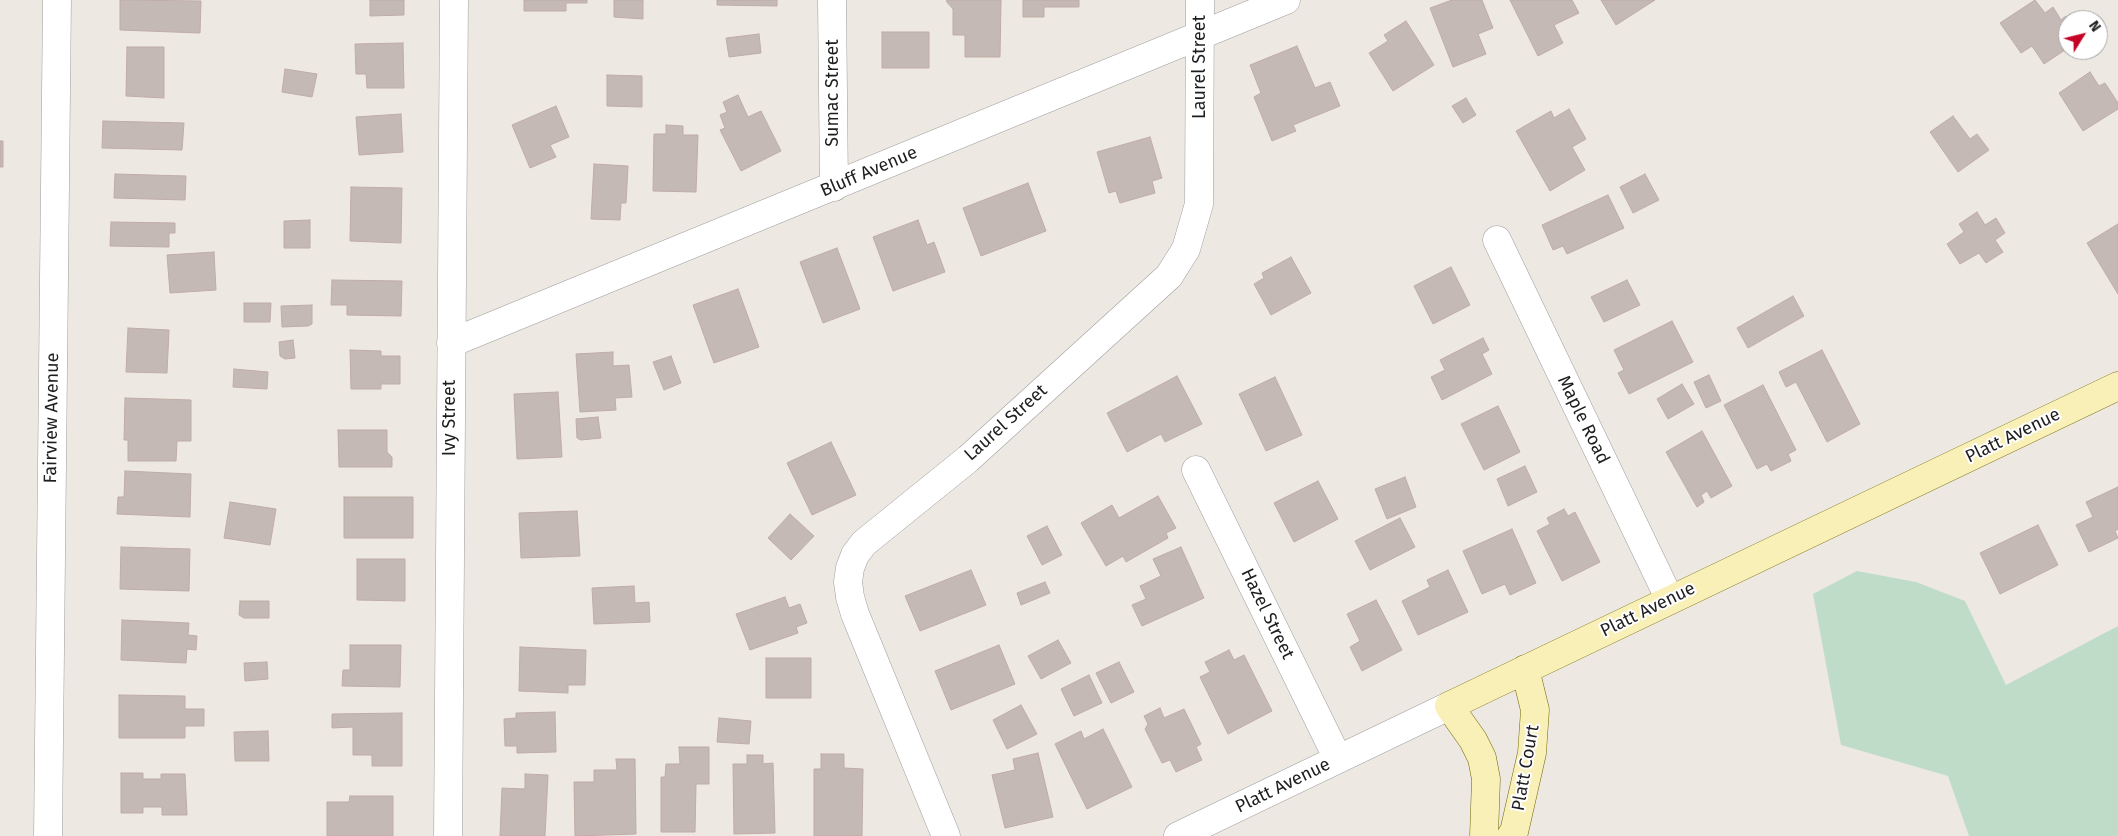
<!DOCTYPE html>
<style>
body{margin:0}
#map{position:relative;width:2118px;height:836px;overflow:hidden;background:#eee8e2;font-family:"Fira Sans",sans-serif}
canvas{display:block}
.north{position:absolute;left:2058px;top:10px;width:50px;height:50px;box-sizing:border-box;background:#fff;border:1px solid #a5a5a5;border-radius:50%;rotate:54deg;font-size:14px;font-weight:700;line-height:20px;text-align:center;color:#1d1d1d}
.north::after{content:'';display:block;margin:auto;width:18px;height:22px;background:#c60326;clip-path:polygon(50% 0,100% 100%,50% 72%,0 100%)}
</style>
<div id="map">
<canvas width="2118" height="836"></canvas>
<div class="north">N</div>
</div>
<script>
const ctx = document.querySelector('canvas').getContext('2d');
ctx.lineJoin = 'round';
function paint(path, color) { ctx.fillStyle = color; ctx.fill(path, 'evenodd'); }
const shape = rows => new Path2D(rows.map(r => 'M' + r).join(''));
function stroke(path, color, width, dash) { ctx.strokeStyle = color; ctx.lineWidth = width; ctx.lineCap = dash ? 'butt' : 'round'; ctx.setLineDash(dash || []); ctx.stroke(path); }
function write(font, color, halo, rows, align = 'center') {
  ctx.font = font + ' "Fira Sans",sans-serif'; ctx.lineWidth = 4; ctx.setLineDash([]); ctx.textBaseline = 'middle'; ctx.strokeStyle = halo; ctx.fillStyle = color; for (const [text, x, y, turn = 0] of rows) {
    ctx.save(); ctx.translate(x, y); ctx.rotate((+turn || 0) * Math.PI / 180); ctx.textAlign = isNaN(turn) ? turn : align; if (halo) ctx.strokeText(text, 0, 0); ctx.fillText(text, 0, 0); ctx.restore();
  }
}
paint(shape([
 [1857,571,1916,582,1965,601,2006,685,2118,626,2118,836,1969,836,1948,776,1841,745,1813,594]
]), '#bfdcc9');
const building = shape([
 [120,0,201,1,200,33,120,30,120,0],
 [370,0,404,0,404,15,370,16,370,0],
 [524,0,587,0,587,3,566,3,566,11,524,11,524,0],
 [614,0,643,0,643,19,614,17,614,0],
 [717,0,777,0,777,6,717,5,717,0],
 [948,0,1001,0,1000,57,965,57,965,35,953,35,953,9,946,1,948,0],
 [1023,0,1079,0,1079,7,1044,7,1044,17,1023,17,1023,0],
 [1452,0,1482,0,1493,28,1478,34,1486,54,1453,67,1430,8,1452,0],
 [1510,0,1572,0,1579,13,1554,25,1563,43,1538,56,1510,0],
 [1601,0,1655,0,1616,25,1601,0],
 [2035,0,2045,13,2053,7,2061,20,2066,16,2069,20,2068,48,2044,64,2032,46,2021,53,2000,23,2035,0],
 [1406,21,1434,65,1393,91,1369,53,1388,41,1384,35,1406,21],
 [882,32,929,32,929,68,882,68,882,32],
 [759,34,761,53,729,57,726,38,759,34],
 [403,43,404,88,367,88,366,74,356,74,355,44,403,43],
 [1297,46,1315,88,1330,82,1340,106,1293,125,1296,131,1272,141,1254,97,1261,93,1250,65,1297,46],
 [127,47,164,47,164,98,126,96,127,47],
 [285,69,317,74,312,97,282,92,285,69],
 [2090,72,2099,86,2105,83,2118,103,2118,109,2083,131,2059,93,2090,72],
 [607,75,642,76,642,107,607,106,607,75],
 [738,95,748,117,761,111,781,151,741,171,720,130,725,128,720,115,727,112,723,102,738,95],
 [1466,98,1476,115,1463,123,1452,106,1466,98],
 [556,106,569,137,550,145,556,157,530,168,512,125,556,106],
 [1569,109,1586,139,1572,147,1585,170,1550,191,1516,131,1551,111,1554,118,1569,109],
 [401,114,403,152,359,155,356,117,401,114],
 [1953,116,1970,139,1977,134,1989,150,1958,172,1930,132,1953,116],
 [103,121,184,123,182,150,102,148,103,121],
 [666,125,683,126,683,135,698,135,696,192,653,191,654,134,666,134,666,125],
 [1150,137,1162,178,1152,181,1155,193,1120,203,1116,191,1109,193,1097,152,1150,137],
 [0,141,3,141,3,167,0,167,0,141],
 [594,164,628,166,626,203,621,203,620,220,591,219,594,164],
 [115,174,186,176,185,200,114,198,115,174],
 [1645,174,1659,200,1633,213,1620,187,1645,174],
 [1028,183,1046,231,981,256,963,208,1028,183],
 [351,187,402,188,401,243,350,241,351,187],
 [1608,195,1624,228,1567,254,1563,246,1553,250,1542,225,1608,195],
 [1977,212,1985,225,1996,218,2005,233,1995,240,2003,252,1986,263,1979,253,1960,264,1947,244,1964,232,1959,224,1977,212],
 [310,220,310,248,284,248,284,221,310,220],
 [918,220,927,245,934,242,945,272,893,291,873,237,918,220],
 [111,222,175,223,175,233,169,233,169,247,110,246,111,222],
 [2118,224,2118,294,2087,243,2118,224],
 [837,248,860,309,823,323,800,262,837,248],
 [214,252,216,290,170,293,167,255,214,252],
 [1291,257,1311,293,1271,315,1254,284,1264,278,1262,273,1291,257],
 [1451,267,1470,305,1433,324,1414,286,1451,267],
 [332,280,402,281,401,316,347,315,347,305,331,305,332,280],
 [1627,280,1640,305,1604,322,1591,297,1627,280],
 [738,289,759,347,714,363,693,305,738,289],
 [1793,296,1804,316,1748,348,1737,328,1793,296],
 [244,303,271,303,270,322,244,322,244,303],
 [312,305,312,324,308,326,282,327,281,306,312,305],
 [1672,321,1693,362,1629,394,1618,373,1624,370,1614,350,1672,321],
 [128,328,169,330,167,373,126,372,128,328],
 [1483,338,1489,350,1482,354,1492,374,1442,400,1431,377,1445,370,1440,360,1483,338],
 [293,340,295,358,285,359,280,356,279,342,293,340],
 [350,350,381,351,381,356,400,356,400,384,381,384,381,389,351,389,350,350],
 [1822,350,1860,424,1827,442,1796,382,1786,387,1779,372,1822,350],
 [613,352,613,366,629,365,632,397,615,398,616,410,580,412,576,354,613,352],
 [671,356,681,383,664,390,653,362,671,356],
 [234,369,268,372,267,389,233,387,234,369],
 [1709,375,1721,401,1706,408,1694,382,1709,375],
 [1177,376,1202,424,1165,442,1161,434,1127,452,1107,413,1177,376],
 [1275,377,1302,435,1266,451,1239,394,1275,377],
 [1682,384,1694,404,1668,419,1657,399,1682,384],
 [1763,385,1796,450,1788,454,1791,461,1771,471,1767,464,1757,469,1724,405,1763,385],
 [558,392,562,457,517,459,514,394,558,392],
 [125,398,191,400,191,441,177,441,176,461,128,461,128,440,124,440,125,398],
 [1498,406,1520,452,1484,470,1461,424,1498,406],
 [598,417,601,438,581,440,577,438,576,419,598,417],
 [338,430,387,430,387,452,392,457,392,467,339,467,338,430],
 [1702,431,1732,486,1711,498,1707,491,1701,495,1704,502,1697,507,1666,452,1702,431],
 [831,442,856,495,812,515,787,463,831,442],
 [1525,466,1537,492,1508,506,1497,479,1525,466],
 [125,471,191,474,190,517,117,514,118,497,124,497,125,471],
 [1405,477,1416,507,1387,519,1375,489,1405,477],
 [1318,481,1338,519,1294,542,1274,503,1318,481],
 [2118,487,2118,529,2115,531,2118,538,2089,552,2076,525,2093,517,2086,502,2118,487],
 [1158,496,1176,528,1166,533,1168,538,1126,562,1123,556,1106,566,1081,523,1112,505,1119,518,1158,496],
 [344,497,413,497,413,538,344,538,344,497],
 [230,502,276,509,270,545,224,538,230,502],
 [1564,509,1568,516,1575,512,1600,562,1562,581,1537,531,1550,524,1547,518,1564,509],
 [577,511,580,556,521,558,519,513,577,511],
 [790,514,814,536,791,560,768,538,790,514],
 [1400,518,1415,547,1370,570,1355,541,1400,518],
 [2038,525,2058,565,2000,594,1980,553,2038,525],
 [1047,526,1062,555,1042,565,1027,536,1047,526],
 [1512,529,1536,583,1510,595,1505,584,1482,594,1463,551,1512,529],
 [121,547,190,549,189,591,120,589,121,547],
 [1181,547,1204,598,1142,626,1132,605,1146,599,1140,586,1161,576,1153,559,1181,547],
 [357,559,405,559,405,601,357,600,357,559],
 [971,570,986,605,920,631,905,596,971,570],
 [1448,570,1468,612,1418,635,1402,601,1430,587,1427,580,1448,570],
 [1045,582,1050,593,1021,605,1017,593,1045,582],
 [634,586,635,603,649,602,650,622,594,624,592,588,634,586],
 [785,597,789,608,800,604,807,623,796,627,798,633,750,650,736,614,785,597],
 [1376,600,1402,650,1362,671,1350,647,1360,641,1347,614,1376,600],
 [240,601,269,601,269,618,244,618,239,615,240,601],
 [122,620,189,623,188,635,197,636,196,650,187,649,186,663,121,660,122,620],
 [1058,640,1071,663,1041,679,1028,656,1058,640],
 [350,645,401,645,400,687,342,686,343,670,350,670,350,645],
 [999,645,1015,684,951,710,935,671,999,645],
 [520,647,586,650,585,685,568,685,568,693,519,691,520,647],
 [1229,650,1234,660,1244,655,1272,711,1228,734,1200,677,1210,672,1205,662,1229,650],
 [766,658,811,658,811,698,766,698,766,658],
 [267,662,268,679,245,681,244,663,267,662],
 [1119,662,1134,692,1111,703,1096,673,1119,662],
 [1089,675,1102,703,1074,716,1061,689,1089,675],
 [119,695,185,696,185,709,204,709,204,726,185,726,185,738,119,738,119,695],
 [1021,705,1037,734,1007,749,993,720,1021,705],
 [1160,708,1164,718,1184,709,1201,744,1196,747,1202,760,1176,772,1170,760,1162,763,1145,729,1148,724,1144,716,1160,708],
 [555,712,556,752,517,753,517,746,505,746,504,719,516,718,516,713,555,712],
 [402,713,402,766,372,766,372,755,353,755,353,727,332,728,332,714,402,713],
 [719,718,751,721,749,744,717,742,719,718],
 [1103,729,1132,787,1087,809,1055,744,1081,731,1084,739,1103,729],
 [268,731,269,761,235,761,234,732,268,731],
 [679,747,709,747,709,784,696,784,695,832,661,832,661,777,665,777,666,764,680,764,679,747],
 [1038,753,1053,817,1005,828,992,775,1015,770,1013,759,1038,753],
 [821,754,844,754,844,768,863,769,862,836,814,836,814,769,821,769,821,754],
 [747,755,763,755,763,764,773,763,775,833,734,834,733,764,747,764,747,755],
 [616,759,635,759,636,834,575,836,574,782,594,782,594,770,617,770,616,759],
 [121,773,143,773,143,779,161,779,161,774,185,774,187,815,162,815,162,807,143,807,143,813,121,813,121,773],
 [525,774,548,775,545,836,500,836,502,788,525,789,525,774],
 [350,796,393,796,393,836,327,836,327,802,349,802,350,796]
]);
paint(building, '#c5b9b6');
stroke(building, '#bfaca5', 1);
const street = shape([
 [832,0,834,187],
 [1497,240,1670,600],
 [451,343,1286,0],
 [1196,470,1338,759],
 [48,836,57,0],
 [448,836,454,0],
 [946,836,855,614,850,597,848,582,850,568,855,555,864,543,968,459,1169,276,1186,249,1199,204,1200,0],
 [1178,836,1449,706]
]);
const secondary = shape([
 [1484,836,1486,779,1482,758,1473,740,1449,706,2118,386],
 [1511,836,1514,832,1532,753,1535,710,1525,669]
]);
stroke(street, '#9e9e9e', 29);
stroke(secondary, '#716906', 29);
stroke(street, '#fff', 28);
stroke(secondary, '#f8f0b6', 28);
write('18px', '#1d1d1d', '#fff', [
 ["Laurel Street",1200,67,-90],
 ["Sumac Street",833,93,-90],
 ["Bluff Avenue",869,172,-23],
 ["Fairview Avenue",52,418,-89],
 ["Ivy Street",450,418,-90],
 ["Maple Road",1583,420,64],
 ["Laurel Street",1006,423,-42],
 ["Platt Avenue",2013,436,-26],
 ["Platt Avenue",1648,610,-26],
 ["Hazel Street",1267,614,64],
 ["Platt Court",1526,768,-80],
 ["Platt Avenue",1283,786,-26]
]);
</script>
